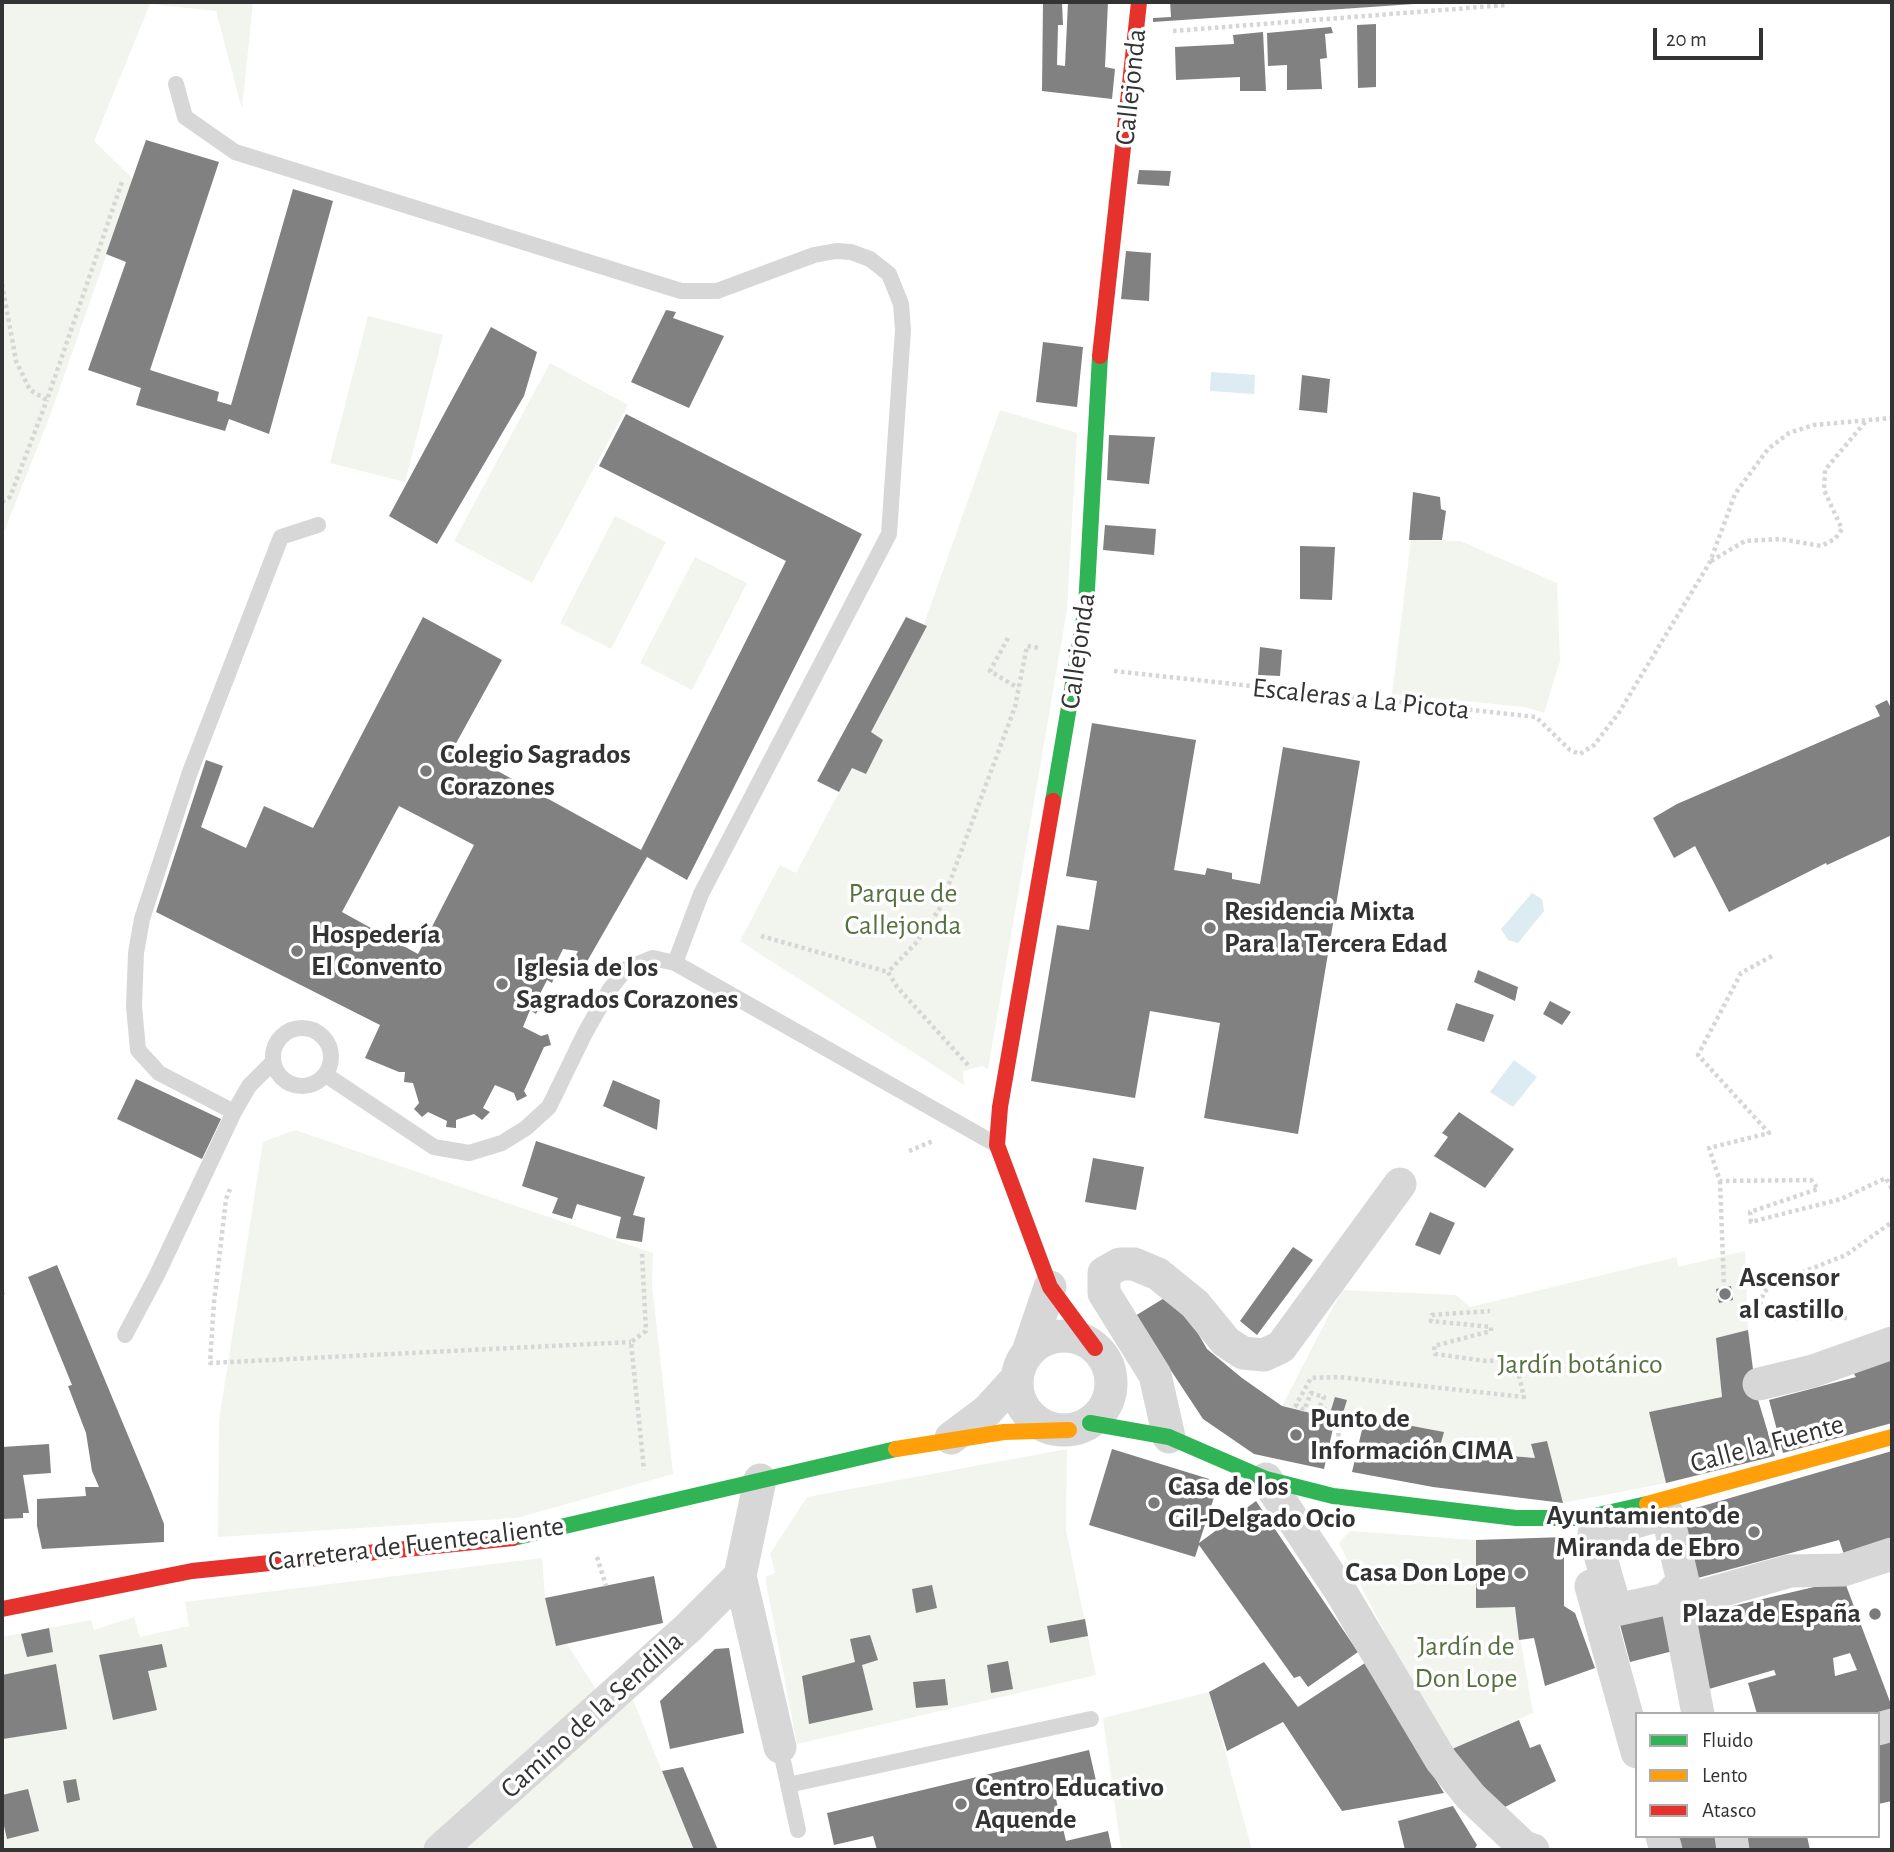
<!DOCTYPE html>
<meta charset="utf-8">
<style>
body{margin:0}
#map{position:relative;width:1894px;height:1852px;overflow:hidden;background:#fff;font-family:"Alegreya Sans",sans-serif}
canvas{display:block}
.frame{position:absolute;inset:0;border:4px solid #333;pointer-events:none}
.legend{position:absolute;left:1635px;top:1712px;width:245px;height:126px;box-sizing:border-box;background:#fff;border:2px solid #adadad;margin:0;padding:9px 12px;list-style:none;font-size:21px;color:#333}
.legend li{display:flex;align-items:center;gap:14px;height:35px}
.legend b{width:35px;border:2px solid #adadad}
.scale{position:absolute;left:1653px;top:28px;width:110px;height:32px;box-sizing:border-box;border:4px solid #333;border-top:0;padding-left:9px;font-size:21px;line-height:24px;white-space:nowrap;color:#333;-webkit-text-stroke:5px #fff;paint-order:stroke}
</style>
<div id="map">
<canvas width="1894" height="1852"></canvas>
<div class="frame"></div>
<ul class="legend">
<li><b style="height:9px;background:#30b455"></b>Fluido</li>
<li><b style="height:9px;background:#ff9f0a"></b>Lento</li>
<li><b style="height:9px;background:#e5322d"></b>Atasco</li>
</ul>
<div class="scale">20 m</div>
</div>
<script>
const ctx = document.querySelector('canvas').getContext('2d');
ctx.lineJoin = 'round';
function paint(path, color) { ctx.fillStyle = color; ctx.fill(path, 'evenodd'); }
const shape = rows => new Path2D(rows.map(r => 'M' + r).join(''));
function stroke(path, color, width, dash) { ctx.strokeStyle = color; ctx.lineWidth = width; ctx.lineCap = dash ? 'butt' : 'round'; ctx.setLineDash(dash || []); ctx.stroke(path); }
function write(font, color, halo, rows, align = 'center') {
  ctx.font = font + ' "Alegreya Sans",sans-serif'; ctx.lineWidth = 7; ctx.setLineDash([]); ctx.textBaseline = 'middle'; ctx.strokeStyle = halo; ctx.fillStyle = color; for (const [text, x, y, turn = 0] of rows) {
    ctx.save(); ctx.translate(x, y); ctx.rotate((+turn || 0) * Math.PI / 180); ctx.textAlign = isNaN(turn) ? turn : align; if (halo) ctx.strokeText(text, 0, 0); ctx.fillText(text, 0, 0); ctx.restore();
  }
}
paint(shape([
 [2,2,253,2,242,109,216,11,150,4,94,141,133,179,51,413,2,537],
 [368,316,443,335,405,482,330,463],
 [550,363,628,405,532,583,454,541],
 [1000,410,1077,433,1067,610,988,1069,982,1066,963,1071,964,1085,740,941,780,865,796,873,852,768,866,774,883,740,871,732,927,626,924,624],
 [615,516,666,542,611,649,560,623],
 [1411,540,1460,541,1557,583,1560,661,1544,713,1525,707,1392,694],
 [695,557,747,583,692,690,640,663],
 [295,1130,653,1253,652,1284,673,1474,517,1518,218,1537,219,1420,263,1142],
 [1745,1251,1748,1330,1716,1338,1722,1397,1649,1412,1666,1483,1563,1503,1535,1458,1439,1450,1443,1432,1365,1417,1335,1419,1282,1406,1342,1290,1456,1295,1470,1307,1677,1257,1678,1267],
 [1067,1449,1066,1530,1096,1675,797,1744,765,1577,775,1573,770,1554,807,1497],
 [1350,1531,1476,1540,1476,1607,1515,1607,1533,1713,1452,1749,1411,1683,1347,1559,1339,1543],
 [542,1558,545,1598,556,1645,567,1644,598,1692,522,1763,421,1850,2,1850,2,1637,91,1620,94,1630,134,1617,140,1637,189,1626,185,1602],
 [1209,1692,1252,1850,1121,1850,1103,1718],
 [631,1695,694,1850,458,1850]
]), '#f1f5ed');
paint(shape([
 [1211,372,1255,375,1254,394,1210,391],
 [1532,893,1542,899,1544,911,1518,943,1508,940,1501,929],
 [1514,1060,1537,1077,1513,1107,1490,1092]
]), '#ddebf3');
paint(shape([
 [1043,2,1062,2,1063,25,1058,25,1057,65,1065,66,1068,2,1108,2,1105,67,1115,69,1112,99,1042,91],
 [1170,2,1414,2,1414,4,1153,22,1153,18,1171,17],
 [1376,24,1376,87,1358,88,1357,25],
 [1331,27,1333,33,1325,34,1327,58,1320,59,1322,89,1287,90,1287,65,1268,66,1267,33],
 [1263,32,1266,91,1240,91,1240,77,1176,80,1175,47,1234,44,1233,35],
 [146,140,219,162,150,370,219,392,217,401,231,405,293,189,333,201,269,434,229,419,225,431,136,405,141,388,88,370,126,262,106,254],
 [1139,170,1171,171,1169,186,1137,184],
 [1126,251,1151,253,1149,301,1121,299],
 [666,310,676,312,673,318,724,336,689,408,631,382],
 [491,327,537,352,524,396,437,544,389,516],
 [1043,342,1083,347,1077,407,1036,402],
 [1302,375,1330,379,1327,413,1299,410],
 [626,414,862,534,687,880,647,857,585,965,574,959,578,951,563,949,552,971,556,973,552,983,547,980,536,1002,541,1004,536,1014,530,1010,523,1027,541,1036,548,1034,551,1045,544,1047,524,1091,527,1096,517,1101,514,1093,495,1085,483,1108,490,1112,482,1120,474,1114,456,1120,456,1128,446,1127,447,1121,428,1112,422,1117,414,1109,419,1103,413,1083,404,1082,405,1072,399,1072,365,1058,380,1025,156,912,206,760,223,766,201,827,246,848,264,806,313,828,423,617,502,660,454,747,641,850,786,561,599,466],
 [399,806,474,845,418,954,342,912],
 [1109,435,1155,437,1149,484,1107,480],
 [1413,492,1440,497,1441,509,1446,511,1442,540,1409,540],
 [1105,525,1156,529,1154,555,1103,550],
 [1300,546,1335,547,1332,600,1300,599],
 [906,617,927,626,871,732,883,740,866,774,852,768,839,792,817,781],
 [1260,647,1282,650,1280,676,1258,675],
 [1887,700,1892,710,1892,835,1827,865,1826,863,1729,912,1695,846,1674,858,1653,818,1677,804,1880,716,1875,706],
 [1092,723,1196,740,1174,870,1205,875,1207,868,1232,873,1232,879,1260,884,1283,747,1360,761,1298,1134,1204,1118,1220,1023,1150,1011,1135,1098,1031,1081,1057,925,1089,930,1097,881,1066,876],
 [1478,970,1518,987,1515,1001,1474,982],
 [1550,1001,1571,1012,1562,1025,1543,1014],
 [1456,1003,1494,1015,1484,1042,1447,1030],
 [136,1079,221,1119,202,1159,117,1119],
 [613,1080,660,1100,657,1130,603,1106],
 [1459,1112,1514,1149,1485,1188,1434,1156,1448,1137,1442,1133],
 [536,1141,645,1177,633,1215,645,1218,642,1242,616,1238,621,1217,577,1204,572,1219,552,1213,558,1198,522,1186],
 [1093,1158,1144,1167,1136,1210,1085,1202],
 [1430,1212,1455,1223,1440,1255,1415,1245],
 [1293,1247,1313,1260,1257,1335,1240,1321],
 [57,1265,152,1493,164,1524,164,1542,42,1549,37,1526,37,1499,86,1496,85,1487,99,1487,92,1471,86,1433,68,1386,72,1385,28,1277],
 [1731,1286,1733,1300,1719,1303,1716,1289],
 [1174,1292,1207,1349,1242,1378,1282,1406,1335,1419,1324,1469,1254,1454,1203,1419,1135,1316],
 [1748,1330,1756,1393,1775,1456,1666,1483,1649,1412,1722,1397,1716,1338],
 [1892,1357,1892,1423,1783,1453,1769,1400,1856,1377,1852,1371],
 [1335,1397,1347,1400,1343,1413,1331,1410],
 [1365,1417,1444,1432,1439,1450,1535,1458,1531,1444,1547,1441,1563,1503,1433,1487,1352,1472],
 [49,1444,51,1473,23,1475,29,1513,23,1513,23,1518,2,1519,2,1447],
 [1112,1449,1219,1482,1199,1543,1256,1501,1358,1652,1308,1687,1300,1676,1294,1678,1199,1545,1195,1557,1089,1525],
 [1892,1451,1892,1545,1846,1560,1839,1540,1683,1582,1668,1516],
 [1564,1537,1564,1606,1575,1613,1595,1668,1545,1686,1534,1638,1519,1640,1515,1607,1476,1608,1476,1540],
 [654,1576,663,1623,556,1646,545,1598],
 [1844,1580,1892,1707,1892,1716,1757,1714,1748,1683,1776,1675,1774,1670,1709,1689,1690,1616],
 [1850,1653,1857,1670,1835,1676,1833,1658],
 [932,1585,937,1608,916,1613,912,1589],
 [1666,1599,1677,1650,1630,1662,1616,1610],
 [1085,1619,1088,1636,1050,1643,1047,1626],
 [49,1628,53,1652,27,1657,21,1634],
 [870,1635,878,1660,862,1665,873,1710,809,1724,802,1676,855,1662,850,1639],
 [162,1644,167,1667,148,1671,157,1710,113,1720,99,1655],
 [729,1648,744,1733,670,1749,660,1701,715,1649],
 [1008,1661,1013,1689,991,1693,987,1665],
 [1264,1662,1298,1707,1365,1663,1444,1793,1342,1811,1283,1722,1227,1751,1209,1692],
 [56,1664,67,1729,3,1739,2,1675],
 [945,1679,948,1705,916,1708,913,1682],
 [1519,1720,1530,1748,1540,1744,1556,1781,1505,1807,1497,1804,1452,1749],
 [1892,1736,1892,1801,1878,1804,1878,1740],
 [1089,1750,1097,1785,1055,1795,1066,1841,1108,1831,1112,1850,877,1850,873,1836,834,1845,827,1813],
 [683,1767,718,1850,694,1850,662,1771],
 [76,1779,80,1800,67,1803,63,1781],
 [28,1789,39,1831,7,1839,2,1817,2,1795],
 [1453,1806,1477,1845,1474,1850,1405,1850,1398,1821],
 [1667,1836,1724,1836,1727,1850,1670,1850],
 [1737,1836,1807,1836,1810,1850,1741,1850]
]), '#818181');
stroke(shape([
 [1173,31,1506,5],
 [2,284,16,361,30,390,47,400,122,182],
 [2,502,10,497,47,400],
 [1711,561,1745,541,1781,539,1821,546,1835,539,1842,529,1824,490,1825,470,1866,421],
 [1008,638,990,671,1018,688],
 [1114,671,1536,717,1570,750,1580,754,1594,745,1618,714,1710,562,1735,494,1768,449,1789,433,1814,425,1892,418],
 [761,936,888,972],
 [1772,956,1741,973,1698,1055,1769,1133,1709,1148,1720,1181,1811,1180,1818,1189,1750,1212,1751,1222,1841,1199,1886,1178,1892,1189],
 [968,1065,897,987,888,972,916,943,940,908,1015,707,1027,646,1040,648],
 [909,1151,933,1141],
 [1720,1181,1724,1288],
 [230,1189,226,1199,214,1302,210,1363,631,1342],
 [642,1254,646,1331,631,1342,644,1470],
 [2,1292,4,1298],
 [1847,1318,1769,1319,1758,1310,1764,1292,1775,1283,1846,1255,1892,1222],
 [1338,1412,1339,1461],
 [1338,1417,1320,1406,1324,1397,1311,1393,1304,1410,1296,1405,1311,1378,1339,1377,1524,1397,1515,1359,1486,1361,1435,1354,1434,1346,1491,1331,1491,1327,1431,1321,1432,1315,1490,1311],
 [597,1557,606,1586]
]), '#d6d6d6', 4.5, [3.5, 3.5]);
stroke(shape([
 [176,84,185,117,235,152,681,291,717,291,814,255,836,251,851,252,870,259,889,274,901,304,903,330,889,534,701,894,675,963,997,1145],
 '273 1057a29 29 0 1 1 58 0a29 29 0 1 1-58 0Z',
 [326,1075,434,1147,469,1153,502,1143,526,1128,549,1107,585,1033,610,989,626,969,653,958,675,963],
 [234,1112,159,1073,138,1050,134,1006,136,953,142,919,190,772,281,537,318,525],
 [125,1335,157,1275,234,1112,249,1086,273,1062],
 [780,1747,798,1830],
 [788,1785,1091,1719]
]), '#d7d7d7', 16);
stroke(shape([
 '1017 1383a47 47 0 1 1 94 0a47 47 0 1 1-94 0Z',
 [1028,1352,1050,1287],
 [1759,1384,1813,1371,1892,1343],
 [1169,1437,1155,1375,1104,1293,1104,1273,1120,1264,1134,1264,1158,1274,1195,1304,1226,1342,1243,1353,1264,1355,1281,1347,1400,1184],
 [951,1438,987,1411,1017,1378],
 [1266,1479,1341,1592,1441,1760,1471,1797,1524,1847,1533,1850],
 [1667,1513,1683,1582,1666,1599,1616,1610,1594,1534,1667,1513],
 [740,1576,780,1747],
 [1591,1586,1637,1752],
 [1676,1591,1677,1603,1790,1571,1843,1570,1892,1554],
 [1677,1603,1698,1714],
 [1878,1729,1892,1725],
 [1662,1836,1666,1850],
 [1731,1836,1733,1850],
 [440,1850,688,1628,740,1576,760,1480]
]), '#d7d7d7', 33);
stroke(shape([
 [1053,801,1086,607,1100,356],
 [1090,1423,1169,1437,1266,1479,1333,1496,1516,1518,1585,1518,1647,1504],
 [513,1538,896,1449]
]), '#30b455', 16);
stroke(shape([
 [896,1449,1004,1432,1069,1430],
 [1647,1504,1892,1437]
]), '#ff9f0a', 16);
stroke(shape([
 [1100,356,1139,2],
 [1053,801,1000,1107,997,1145,1050,1287,1095,1348],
 [2,1609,192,1571,513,1538]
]), '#e5322d', 16);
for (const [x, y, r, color] of [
 [426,771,7,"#7a7a7a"],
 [1210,928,7,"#7a7a7a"],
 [297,951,7,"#7a7a7a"],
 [502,984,7,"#7a7a7a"],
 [1725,1294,7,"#7a7a7a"],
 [1296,1435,7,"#7a7a7a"],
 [1154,1503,7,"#7a7a7a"],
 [1754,1532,7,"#7a7a7a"],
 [1520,1573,7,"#7a7a7a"],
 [1875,1614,7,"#7a7a7a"],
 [961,1804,7,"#7a7a7a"]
]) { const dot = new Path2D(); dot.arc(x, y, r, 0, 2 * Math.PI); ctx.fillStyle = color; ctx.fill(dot); stroke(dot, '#fff', 2.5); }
write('28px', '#333', '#fff', [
 ["Callejonda",1131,87,-84],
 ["Callejonda",1078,651,-82],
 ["Escaleras a La Picota",1361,699,6],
 ["Calle la Fuente",1767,1444,-15],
 ["Carretera de Fuentecaliente",416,1544,-7],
 ["Camino de la Sendilla",592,1715,-42]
]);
write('bold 28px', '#333', '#fff', [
 ["Colegio Sagrados",440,755],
 ["Corazones",440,787],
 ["Residencia Mixta",1224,912],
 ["Para la Tercera Edad",1224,944],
 ["Hospedería",311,935],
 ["El Convento",311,967],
 ["Iglesia de los",516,968],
 ["Sagrados Corazones",516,1000],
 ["Ascensor",1739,1278],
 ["al castillo",1739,1310],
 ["Punto de",1310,1419],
 ["Información CIMA",1310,1451],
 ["Casa de los",1168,1487],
 ["Gil-Delgado Ocio",1168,1519],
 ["Ayuntamiento de",1740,1516,"right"],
 ["Miranda de Ebro",1740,1548,"right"],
 ["Casa Don Lope",1506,1573,"right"],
 ["Plaza de España",1861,1614,"right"],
 ["Centro Educativo",975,1788],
 ["Aquende",975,1820]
], 'left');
write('28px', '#56703f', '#fff', [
 ["Parque de",903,894],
 ["Callejonda",903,926],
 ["Jardín botánico",1580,1365],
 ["Jardín de",1466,1647],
 ["Don Lope",1466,1679]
]);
</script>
